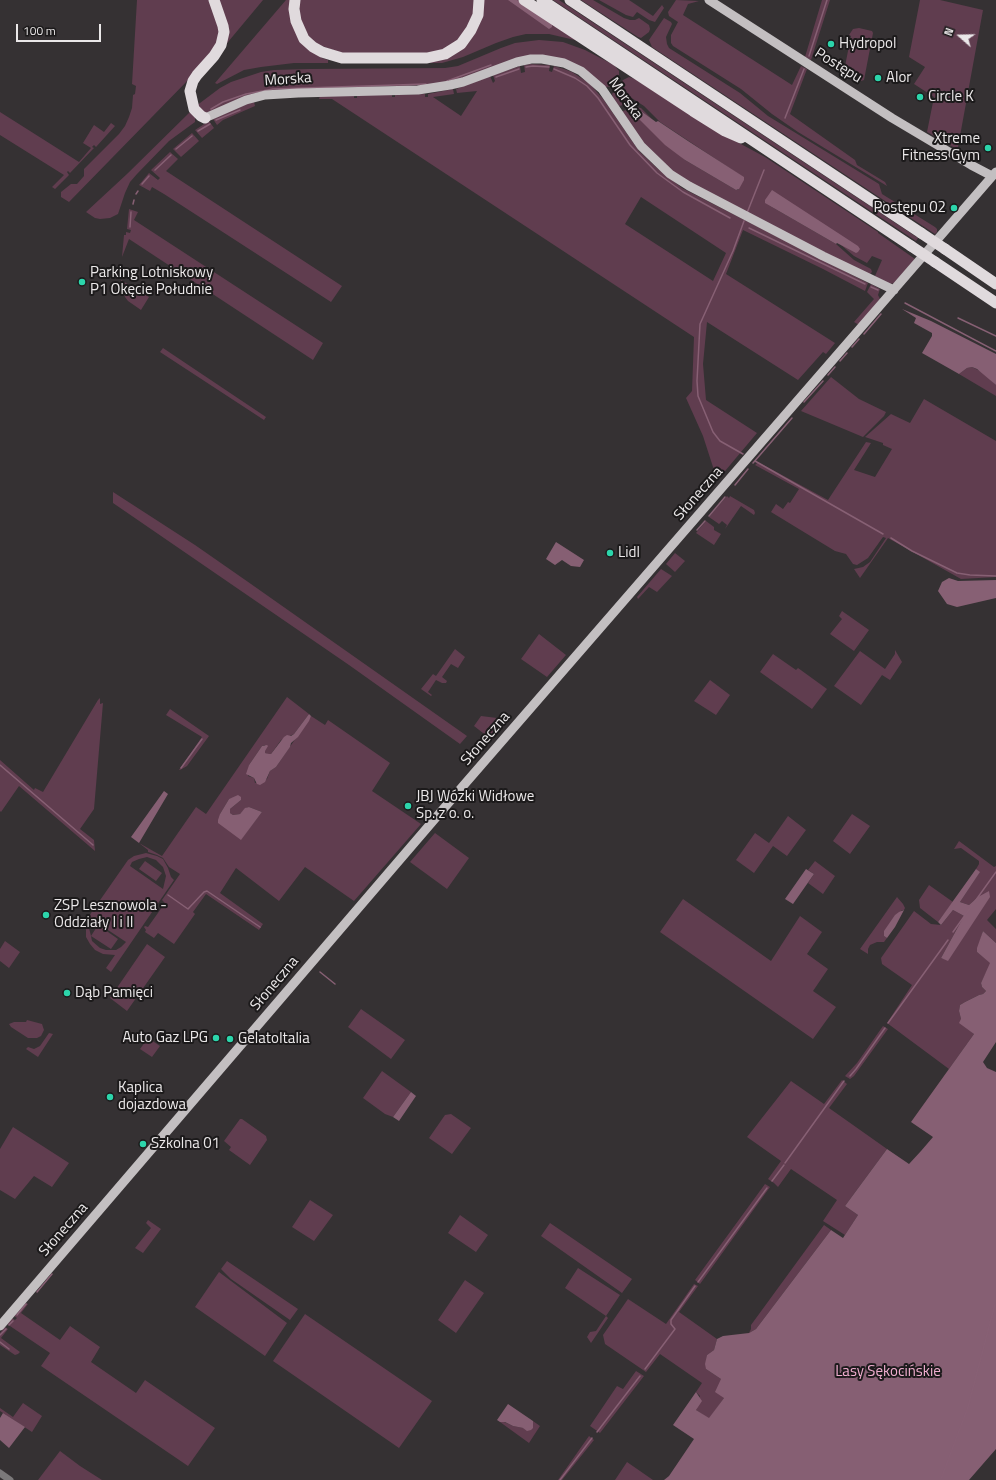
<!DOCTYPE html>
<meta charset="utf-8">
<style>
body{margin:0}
#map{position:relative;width:996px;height:1480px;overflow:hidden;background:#353133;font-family:"Titillium Web",sans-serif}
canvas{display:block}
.north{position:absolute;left:940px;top:16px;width:40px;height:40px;-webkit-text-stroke:3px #1c1a1b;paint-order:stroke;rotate:290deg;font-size:11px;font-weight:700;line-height:16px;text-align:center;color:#ebe8e9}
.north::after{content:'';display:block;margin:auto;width:14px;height:18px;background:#ebe8e9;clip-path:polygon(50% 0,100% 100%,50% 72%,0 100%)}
.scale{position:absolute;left:16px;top:24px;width:85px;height:18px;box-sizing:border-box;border:2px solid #ebe8e9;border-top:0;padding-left:5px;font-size:12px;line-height:14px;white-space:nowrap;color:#ebe8e9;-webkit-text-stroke:3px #1c1a1b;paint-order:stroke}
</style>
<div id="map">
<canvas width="996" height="1480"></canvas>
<div class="north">N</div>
<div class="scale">100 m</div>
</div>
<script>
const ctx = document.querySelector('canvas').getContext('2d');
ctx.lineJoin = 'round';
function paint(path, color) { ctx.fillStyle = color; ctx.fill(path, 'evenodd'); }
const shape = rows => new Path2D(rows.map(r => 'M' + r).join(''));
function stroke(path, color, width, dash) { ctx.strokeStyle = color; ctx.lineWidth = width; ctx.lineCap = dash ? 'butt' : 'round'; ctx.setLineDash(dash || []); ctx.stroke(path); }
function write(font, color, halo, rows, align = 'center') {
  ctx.font = font + ' "Titillium Web",sans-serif'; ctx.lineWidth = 4; ctx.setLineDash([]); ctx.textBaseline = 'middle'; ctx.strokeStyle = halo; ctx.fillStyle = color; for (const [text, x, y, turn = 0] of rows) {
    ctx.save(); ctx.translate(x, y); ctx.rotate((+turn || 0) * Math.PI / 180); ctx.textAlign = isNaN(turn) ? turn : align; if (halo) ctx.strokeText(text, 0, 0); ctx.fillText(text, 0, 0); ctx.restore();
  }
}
paint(shape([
 [137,0,210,0,220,31,217,44,191,77,69,202,61,197,61,192,71,184,77,184,84,176,84,169,119,134,125,126,129,117,132,108,133,95,135,94,136,86,132,84],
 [217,0,263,0,223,48],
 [286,0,291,0,290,12,322,58,328,60,328,63,294,63,261,67,244,70,217,84,215,83],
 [299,0,474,0,473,18,464,34,453,45,432,54,350,56,313,43,300,23],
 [481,0,519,0,579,41,549,34,526,34,513,37,496,43,463,57,442,63,429,63,456,51],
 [553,0,559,0,918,238,916,241],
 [581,0,593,0,624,18,630,20,635,20,639,18,649,25,650,29,649,32,641,38,638,37],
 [599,0,629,0,653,16,662,5,664,8,655,22,649,20,637,12,633,17,626,15],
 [676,0,699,1,688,4,683,15,792,85,801,66,807,69,790,114,855,160,857,165,885,182,887,186,798,132,772,114,741,89,673,46,671,43,671,35,678,22,669,16,668,12],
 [822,0,830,0,811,60,805,57],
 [920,0,940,0,983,10,958,147,955,148,927,132,934,97,914,84,925,67,909,57],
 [664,18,671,22,672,24,666,37,667,44,669,48,740,93,768,116,879,184,882,194,935,227,937,229,937,232,935,234,652,47,649,40,651,37],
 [859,28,872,31,873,33,864,80,861,81,844,71,851,36,849,35,853,29],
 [539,40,563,42,585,50,614,65,619,71,619,77,612,86,606,87,547,56,436,85,303,89,208,113,203,112,196,106,220,88,231,82,261,72,274,70,309,69,445,68,458,66,501,48,515,43],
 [530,64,550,65,549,71,552,72,554,66,564,69,572,72,589,83,604,100,639,151,657,168,682,188,868,283,865,291,823,269,743,230,726,274,835,343,826,354,823,352,798,380,707,322,703,364,706,400,757,433,720,477,713,467,703,436,686,398,692,391,694,337,332,99,319,99,320,96,354,96,354,98,357,98,357,95,392,95,392,97,395,97,395,95,425,94,425,97,428,97,428,94,453,89,454,94,433,97,461,116,477,91,457,93,456,89,490,76,493,83,495,81,493,75,520,66,521,73,525,72,524,65],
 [641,197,726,253,713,281,625,224],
 [629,77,635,79,726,136,765,157,878,232,878,233,915,259,894,283,890,284,875,276,882,260,872,256,867,263,854,256,840,244,856,252,765,203,836,244,854,260,871,269,872,272,869,275,688,183,655,159,622,113,623,111,626,110,629,114,630,111,635,107,641,108,652,119,641,111,685,160,736,190,738,190,743,177,660,122,644,106,630,97,623,105,619,106,613,98,612,94,623,80],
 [254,102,255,106,223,120,217,125,213,119,240,106],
 [0,112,79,162,91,148,83,143,94,125,104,132,111,123,115,126,96,147,94,145,92,147,94,148,70,173,68,171,67,172,69,175,55,189,52,187,64,175,0,135],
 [190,112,195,117,195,122,169,141,137,174,130,182,125,193,118,214,110,218,100,219,95,218,86,212,127,174],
 [209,121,214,128,202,138,195,130],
 [192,133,199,141,181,157,173,149],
 [170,152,178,159,166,171,342,286,331,302,164,194,152,187,150,191,139,185,149,173,158,180,160,178,151,170],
 [129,209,138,212,134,220,323,343,313,360,129,239,122,257,124,235,126,235,126,232,130,233,131,230,127,229],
 [121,280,149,297,141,310,128,301,125,297,121,284],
 [871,284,880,289,878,295,880,299,859,325,854,322,874,299,867,292],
 [163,348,266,417,264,420,160,352],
 [972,367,984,373,996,385,996,396,959,374,967,368],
 [831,377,859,399,886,412,884,416,863,437,801,411],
 [924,399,996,441,996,577,961,579,888,538,860,578,854,569,863,567,870,562,886,538,883,537,868,558,857,565,853,564,846,554,835,551,771,512,776,504,783,509,788,502,790,503,799,489,755,465,758,462,828,500,866,442,871,443,854,470,875,477,892,449,883,445,883,443,865,437,891,414,910,423],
 [113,492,195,545,251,584,467,736,460,744,349,665,113,503],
 [727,496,729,498,730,496,754,510,755,513,754,515,741,506,725,529,727,525,722,521,719,524,709,517],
 [706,521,714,527,714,530,721,534,714,545,696,533],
 [675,553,685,561,675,572,666,564],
 [661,569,672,576,657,592,649,587,638,599,637,597],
 [842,611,869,630,854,651,830,634,842,619,839,616],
 [539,634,566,655,547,677,521,659],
 [455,649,465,657,458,668,451,664,442,677,447,681,446,683,442,683,436,680,428,692,432,695,431,696,421,689,433,674,436,676],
 [895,650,902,662,890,680,882,675,861,705,834,686,860,651,885,669,895,654],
 [773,654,796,670,798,668,827,689,812,709,760,672],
 [710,680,730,695,716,715,694,701],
 [287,697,309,714,294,734,281,740,271,754,270,755,265,753,265,745,262,746,249,765,248,776,254,778,255,783,267,779,270,771,276,767,311,716,325,725,328,720,390,763,372,791,421,824,354,901,305,867,279,901,236,868,220,893,263,924,259,930,206,894,193,912,195,914,174,944,158,933,154,938,145,932,146,930,144,927,145,926,148,927,165,903,162,900,180,874,169,867,163,858,157,855,148,852,148,850,139,843,162,856,196,807,206,814],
 [241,797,241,800,230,809,230,813,233,815,240,814,246,808,249,807,262,812,241,839,220,814,229,799],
 [100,698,100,704,103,703,94,809,80,829,94,840,95,851,19,786,1,812,0,811,0,760,34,790,35,788,43,792,98,700],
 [170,709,209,736,187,766,180,770,179,770,202,737,166,715],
 [481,716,497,718,503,723,504,726,492,740,474,726],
 [852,814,870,826,850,854,833,841],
 [788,816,806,830,787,856,773,846,754,873,736,860,755,833,769,843],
 [435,833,469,858,447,889,410,862],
 [959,841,994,867,996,866,996,909,987,920,996,929,996,943,983,931,977,952,991,963,981,983,982,987,986,991,983,994,979,995,965,1002,960,1005,959,1011,961,1019,974,1034,949,1069,887,1023,912,985,882,964,881,958,914,911,931,924,941,925,953,910,964,916,941,958,948,960,978,897,969,905,960,902,979,873,976,869,979,864,979,861,961,848,954,849],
 [146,853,157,856,163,859,168,868,171,877,174,880,111,972,106,968,115,955,103,954,95,950,90,944,86,937,86,923,89,916,128,860,134,856],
 [147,857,156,860,163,867,166,876,163,889,130,866,132,862,139,859],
 [93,920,126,942,121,947,116,950,106,950,100,948,92,941,91,936,111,949,118,939,98,925,91,936,89,928],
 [145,861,162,873,156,881,139,869],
 [815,861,835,876,823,894,808,883,814,874,808,870],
 [929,885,953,902,938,922,920,908,919,900],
 [897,897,903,904,905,908,904,910,902,910,884,936,887,938,884,942,877,942,870,945,868,949,868,954,860,949],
 [683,899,771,961,800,916,822,932,807,954,828,969,813,991,836,1007,813,1039,660,932],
 [5,941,20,952,9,968,0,961,0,949],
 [147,944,165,957,127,1011,110,998],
 [361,1009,405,1040,391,1059,348,1027],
 [27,1020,42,1024,44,1030,41,1036,37,1038,28,1038,11,1027,9,1024,14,1022,26,1022],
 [883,1026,888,1029,854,1076,850,1079,845,1076,857,1063],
 [49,1033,53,1034,38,1057,26,1049,28,1047,34,1049,40,1046],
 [148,1038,160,1046,152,1057,140,1049],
 [382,1071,411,1092,393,1117,385,1114,363,1098],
 [842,1080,847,1084,829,1108,887,1149,845,1206,858,1215,845,1235,823,1221,837,1200,791,1169,778,1187,774,1183,768,1179,781,1161,747,1137,791,1081,824,1104],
 [451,1114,471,1128,452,1154,429,1138,445,1115],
 [240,1119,242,1119,266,1136,267,1140,250,1165,229,1150,231,1147,224,1141],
 [13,1127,69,1163,52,1187,34,1176,15,1199,0,1190,0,1149],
 [765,1184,770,1187,700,1284,695,1280],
 [310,1200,333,1215,314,1241,292,1227],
 [460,1215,488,1235,476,1252,448,1233],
 [148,1220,161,1229,143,1253,135,1248,151,1228,146,1223],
 [550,1223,632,1279,622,1293,541,1236],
 [824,1225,831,1230,756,1329,749,1333,751,1329,751,1325],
 [227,1261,298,1309,290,1320,231,1279,221,1269],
 [578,1268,620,1295,606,1316,608,1318,591,1343,587,1337,590,1332,596,1331,606,1316,565,1288],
 [219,1272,287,1323,265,1356,195,1307],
 [465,1280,484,1293,456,1333,438,1320],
 [694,1284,698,1286,679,1312,717,1339,714,1350,707,1355,706,1369,721,1379,724,1398,709,1419,696,1410,700,1396,696,1392,702,1383,660,1354,646,1372,605,1344,603,1335,628,1299,666,1324],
 [26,1303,28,1304,21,1313,60,1340,70,1326,100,1347,91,1362,136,1393,145,1380,215,1428,188,1466,41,1366,50,1353,7,1324,12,1318,15,1320,17,1318,14,1316],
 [305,1314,432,1401,399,1448,273,1361],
 [5,1327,8,1329,1,1338,20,1352,18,1354,15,1355,0,1345,0,1333],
 [636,1371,644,1376,600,1433,590,1426,617,1386,623,1389],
 [23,1403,42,1416,32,1432,0,1411,0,1408,13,1417],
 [502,1421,513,1426,523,1428,533,1425,533,1421,540,1426,529,1443,500,1422],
 [589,1436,594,1440,562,1480,558,1480],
 [60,1451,80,1466,102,1480,38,1480],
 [627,1462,653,1480,615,1480]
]), '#603d4f');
paint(shape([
 [902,309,931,321,996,354,996,385,977,369,972,367,967,368,959,374,922,353,932,336,932,333,914,323,916,318],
 [556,542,584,560,580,567,571,566,562,560,555,565,546,559],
 [309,714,311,716,309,721,298,737,291,743,290,747,276,767,270,771,265,782,260,785,257,784,254,778,246,774,249,765,262,746,267,745,268,746,265,751,265,753,269,754,271,754,284,737,287,735,291,736,294,734],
 [164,791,168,794,139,843,131,837],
 [238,795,241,797,241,800,230,809,230,813,233,815,240,814,245,808,249,807,262,812,241,840,218,823,218,820,220,814,229,799],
 [806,869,814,874,793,904,785,899],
 [976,869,980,872,960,902,969,905,978,897,989,891,990,897,948,961,941,958,964,916,953,910,941,925,938,922],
 [904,910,895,927,887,938,884,936,884,931,895,915,899,912],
 [983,931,996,943,996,1042,983,1062,987,1068,996,1072,996,1449,969,1480,664,1480,669,1476,694,1439,673,1425,696,1392,702,1401,696,1410,709,1418,724,1398,715,1392,721,1379,706,1369,705,1364,707,1355,714,1350,717,1339,723,1336,749,1333,756,1329,831,1230,843,1238,858,1215,845,1206,887,1149,909,1164,921,1151,933,1137,911,1122,974,1034,959,1023,961,1019,959,1011,960,1005,965,1002,979,995,983,994,986,991,982,987,981,983,990,963,977,952,977,948],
 [411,1092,416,1096,399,1121,393,1117],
 [508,1404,533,1421,533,1428,531,1430,527,1431,523,1428,513,1426,505,1422,500,1422,497,1420],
 [3,1413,25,1427,9,1448,0,1440,0,1418]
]), '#865f73');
paint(shape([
 [508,0,517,0,552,24,552,27,549,29],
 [639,111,641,111,656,122,658,121,688,141,744,177,744,180,739,189,736,190,685,160,665,145,640,120,637,115],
 [772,190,858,246,860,249,858,252,856,253,837,243,836,244,765,203,765,200],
 [949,578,958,581,996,580,996,598,957,607,947,604,938,591,942,582]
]), '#876074');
stroke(shape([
 [809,56,827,0],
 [526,67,533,66,549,67],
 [554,69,575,78,587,86,598,98,630,145,657,173,683,192,730,218],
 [496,77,519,69],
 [447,81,491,65],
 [211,109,223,102,246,94,273,89,426,84],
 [785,118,804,69],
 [216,120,240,110],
 [198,131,210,124],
 [176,149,192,136],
 [155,170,171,155],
 [142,184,149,176],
 [136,194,138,191],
 [133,204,134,200],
 [747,213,764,170],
 [130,227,131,212],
 [749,228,865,284],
 [871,287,878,290],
 [905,303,996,351],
 [958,318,996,336],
 [864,334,881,314],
 [852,347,859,339],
 [840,361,847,353],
 [828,375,835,367],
 [804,402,823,381],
 [743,454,720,441,713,432,698,396,697,381,700,324,733,251,744,221],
 [755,461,883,534],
 [753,463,792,418],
 [735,485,748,469],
 [709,516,725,497],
 [697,530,705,521],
 [891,538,912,551,957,573,970,575,996,576],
 [0,765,93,845],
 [181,768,202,739],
 [168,895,188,909,204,892,207,891,260,927],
 [953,932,996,872],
 [320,972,335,984],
 [888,1023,948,940],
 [850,1076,856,1069,885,1028],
 [785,1163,844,1081],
 [772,1181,784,1165],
 [698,1282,767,1188],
 [37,1292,52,1274],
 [17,1315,26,1304],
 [9,1325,13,1321],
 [0,1335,6,1329],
 [0,1342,9,1349],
 [645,1369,675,1329,671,1324,671,1320,695,1286],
 [597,1432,640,1376],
 [941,1479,968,1407,995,1304],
 [560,1480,592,1438]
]), '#876074', 1.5);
stroke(shape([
 [0,1473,10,1480]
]), '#7b797a', 7);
stroke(shape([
 [709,0,892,118,971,165,992,176],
 [205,118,246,100,265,95,298,93,418,90,450,85,463,82,517,62,531,59,542,59,564,63,581,71,602,89,641,146,670,174,689,186,823,256,894,290],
 [0,1326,463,786,996,172]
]), '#c3bfc1', 9);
stroke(shape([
 [295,0,294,9,296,21,304,39,313,47,322,52,342,58,427,58,445,54,461,44,471,30,478,15,479,0],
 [524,0,693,111,725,131,741,138],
 [542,0,911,246],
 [570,0,921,233],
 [205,118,201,116,194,109,190,91,193,81,197,75,214,56,221,45,224,32,223,26,214,0],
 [945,249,996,284],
 [935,262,996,303]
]), '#e0dadd', 11);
stroke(shape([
 [921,233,945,249],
 [911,246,935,262]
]), '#e0dadd', 11);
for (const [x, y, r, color] of [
 [831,44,4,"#2cd5ab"],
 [878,78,4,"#2cd5ab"],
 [920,97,4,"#2cd5ab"],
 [988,148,4,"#2cd5ab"],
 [954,208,4,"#2cd5ab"],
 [82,282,4,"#2cd5ab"],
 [610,553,4,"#2cd5ab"],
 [408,806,4,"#2cd5ab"],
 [46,915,4,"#2cd5ab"],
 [67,993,4,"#2cd5ab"],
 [216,1038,4,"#2cd5ab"],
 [230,1039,4,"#2cd5ab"],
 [110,1097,4,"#2cd5ab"],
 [143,1144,4,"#2cd5ab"]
]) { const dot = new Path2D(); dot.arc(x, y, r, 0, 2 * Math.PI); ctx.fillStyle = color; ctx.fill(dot); stroke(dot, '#1c1a1b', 1.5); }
write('15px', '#ebe8e9', '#1c1a1b', [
 ["Hydropol",839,44],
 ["Alor",886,78],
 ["Circle K",928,97],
 ["Xtreme",980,139,"right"],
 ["Fitness Gym",980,156,"right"],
 ["Postępu 02",946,208,"right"],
 ["Parking Lotniskowy",90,273],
 ["P1 Okęcie Południe",90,290],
 ["Lidl",618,553],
 ["JBJ Wózki Widłowe",416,797],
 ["Sp. z o. o.",416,814],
 ["ZSP Lesznowola -",54,906],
 ["Oddziały I i II",54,923],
 ["Dąb Pamięci",75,993],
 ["Auto Gaz LPG",208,1038,"right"],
 ["GelatoItalia",238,1039],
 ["Kaplica",118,1088],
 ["dojazdowa",118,1105],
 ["Szkolna 01",151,1144]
], 'left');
write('15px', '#ebe8e9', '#1c1a1b', [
 ["Postępu",838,66,32],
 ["Morska",288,80,-4],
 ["Morska",625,99,54],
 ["Słoneczna",699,494,-49],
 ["Słoneczna",486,739,-49],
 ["Słoneczna",275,984,-50],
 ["Słoneczna",64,1230,-49]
]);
write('15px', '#f1aed0', '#1c1a1b', [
 ["Lasy Sękocińskie",888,1372]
]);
</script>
